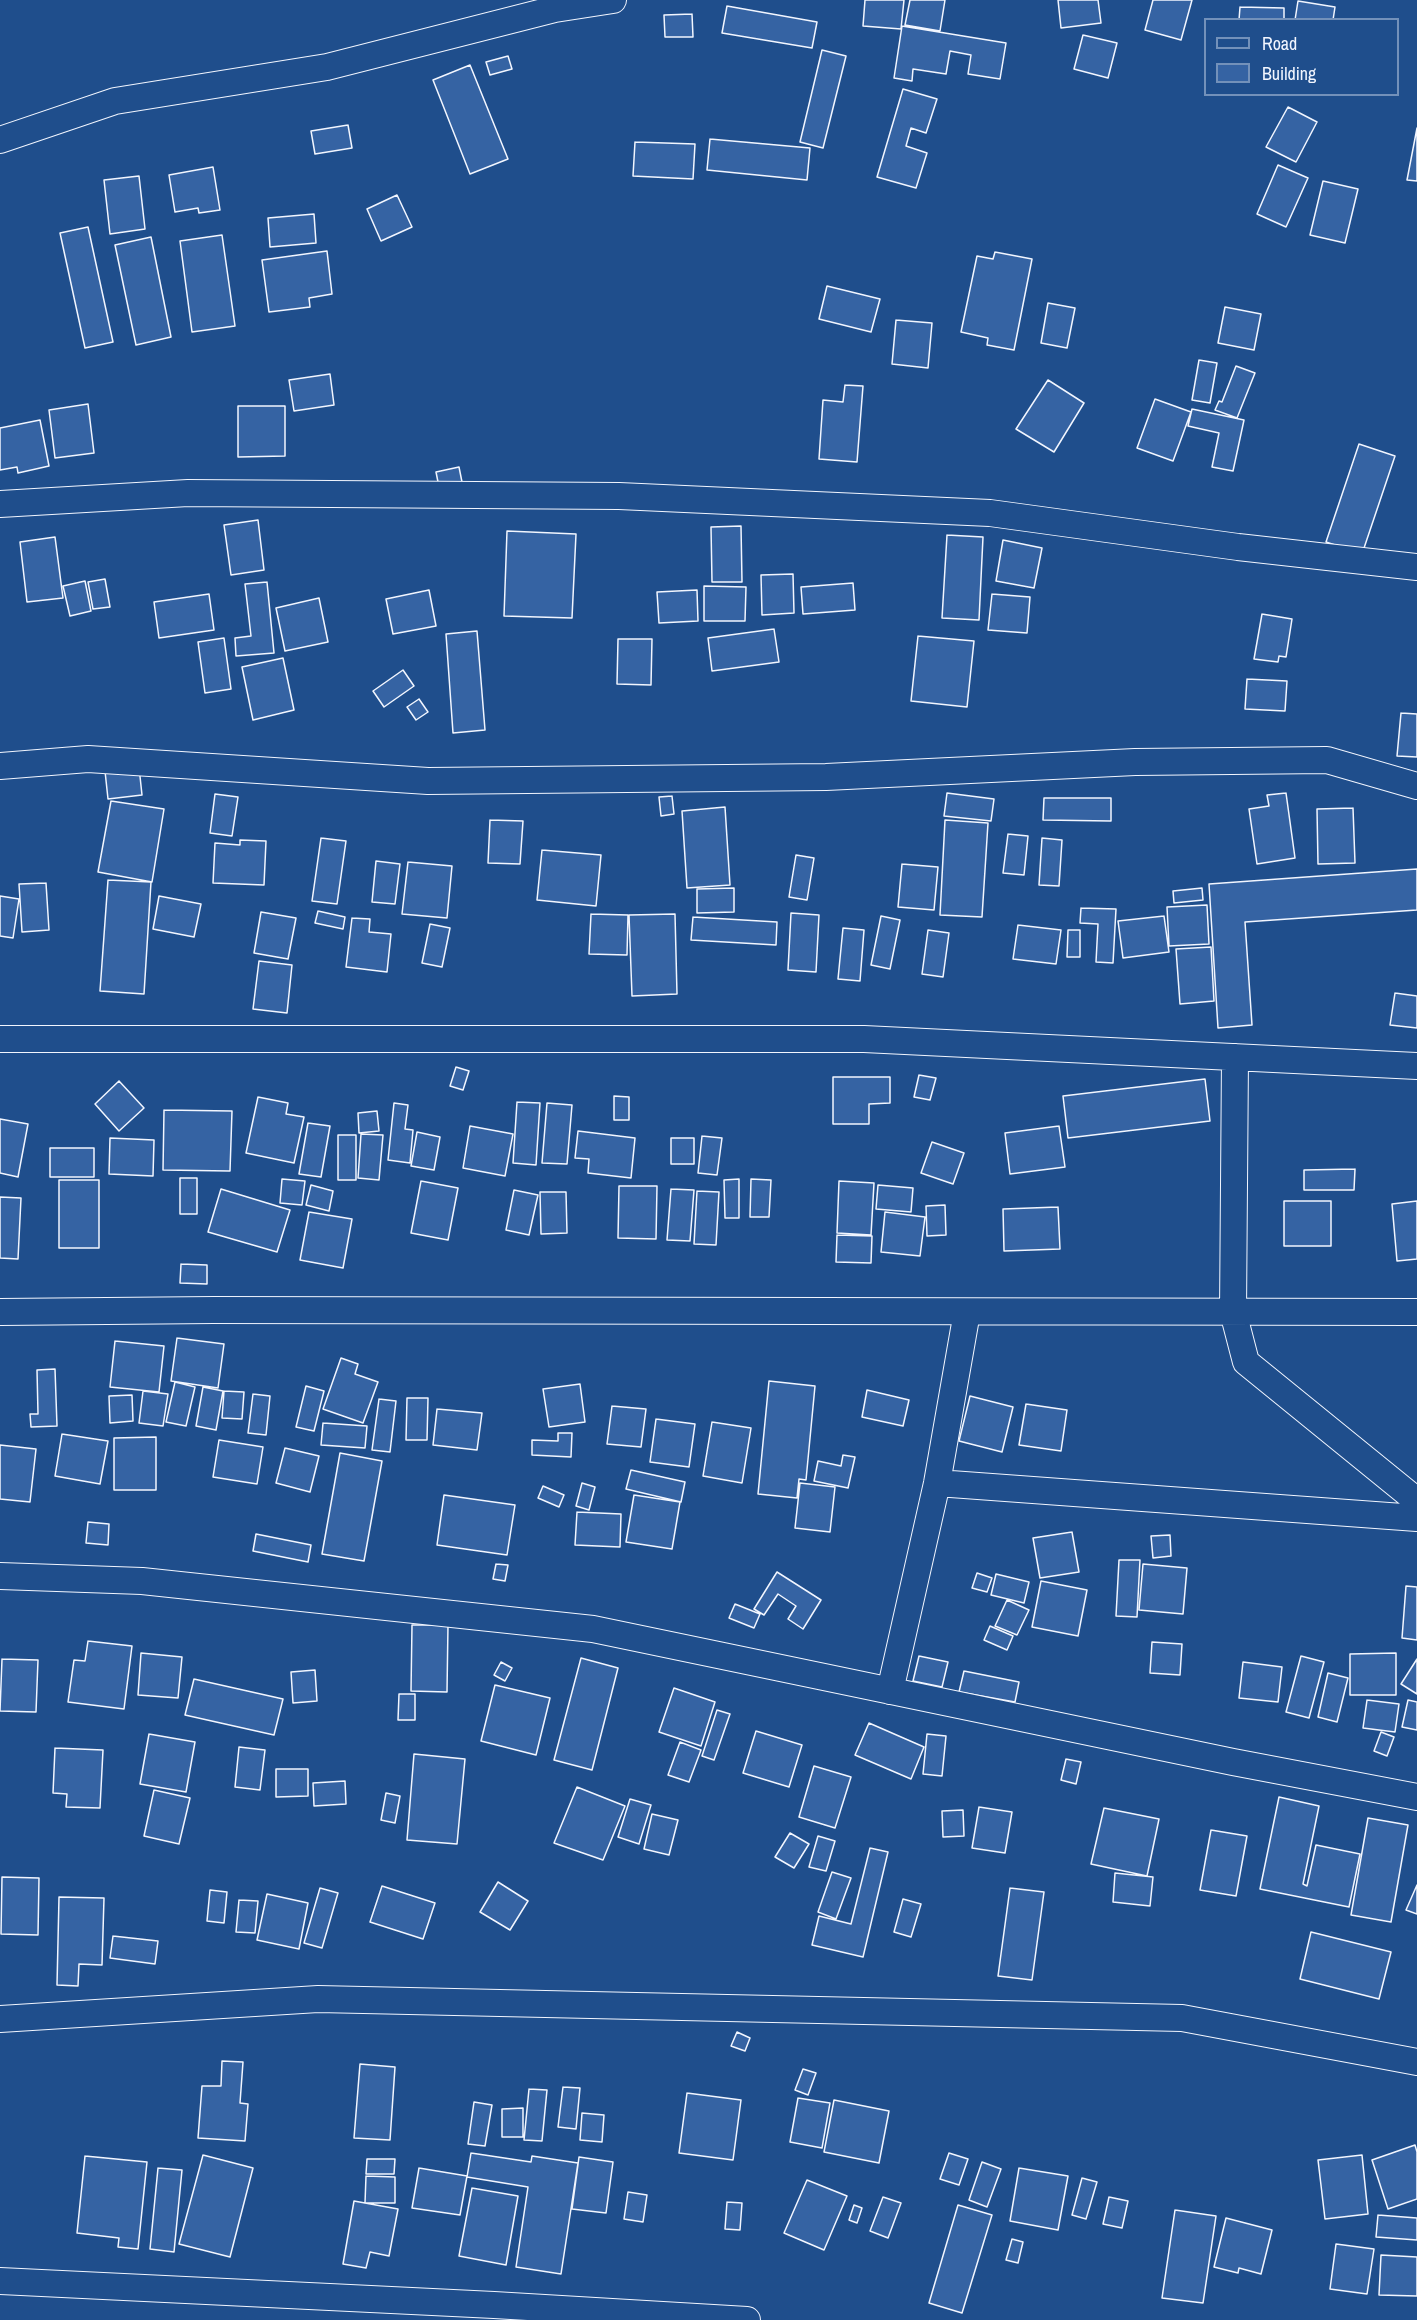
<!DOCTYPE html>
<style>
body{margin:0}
#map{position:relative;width:1417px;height:2320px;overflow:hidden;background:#1f4e8c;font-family:"Archivo Narrow",sans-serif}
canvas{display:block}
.legend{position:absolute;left:1204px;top:18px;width:195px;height:78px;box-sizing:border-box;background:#1f4e8c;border:2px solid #7391ba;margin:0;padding:8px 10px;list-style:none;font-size:18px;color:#f2f6ff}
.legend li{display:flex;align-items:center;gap:12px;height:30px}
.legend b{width:30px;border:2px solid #7391ba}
</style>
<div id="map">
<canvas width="1417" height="2320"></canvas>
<ul class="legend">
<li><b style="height:8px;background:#1f4e8c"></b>Road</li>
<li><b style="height:16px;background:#3563a3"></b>Building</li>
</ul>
</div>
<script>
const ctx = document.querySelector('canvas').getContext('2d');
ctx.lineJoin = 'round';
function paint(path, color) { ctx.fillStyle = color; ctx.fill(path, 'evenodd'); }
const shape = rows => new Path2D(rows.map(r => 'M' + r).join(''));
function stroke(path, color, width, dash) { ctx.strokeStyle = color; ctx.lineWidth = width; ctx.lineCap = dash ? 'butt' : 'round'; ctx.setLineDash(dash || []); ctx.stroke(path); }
const building = shape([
 [865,0,904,0,901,29,863,26,865,0],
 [910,0,945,0,940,31,905,25,910,0],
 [1058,0,1098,0,1101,23,1061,28,1058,0],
 [1153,0,1192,0,1181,40,1145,30,1153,0],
 [1298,1,1335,7,1333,20,1295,20,1298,1],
 [727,6,817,22,812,48,722,33,727,6],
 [1240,7,1284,8,1284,20,1239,20,1240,7],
 [692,14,693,37,665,37,664,15,692,14],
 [902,26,1006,43,1000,79,968,74,971,55,950,51,946,74,913,69,912,81,894,78,902,26],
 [1083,35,1117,43,1108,78,1074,69,1083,35],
 [822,50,846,56,823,148,800,142,822,50],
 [508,56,512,69,490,75,486,62,508,56],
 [470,65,508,159,470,174,433,80,470,65],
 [903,89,937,99,926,133,911,128,906,146,927,153,916,188,877,177,903,89],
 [1288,107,1317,122,1296,162,1266,147,1288,107],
 [348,125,352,148,315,154,311,131,348,125],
 [1417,128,1417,181,1407,180,1417,128],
 [710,139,810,148,807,180,707,170,710,139],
 [635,142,695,144,693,179,633,176,635,142],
 [1278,165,1308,178,1286,227,1257,214,1278,165],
 [213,167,220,210,199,213,198,208,175,212,169,175,213,167],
 [139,176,145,229,110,234,104,180,139,176],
 [1323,181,1358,189,1345,243,1310,235,1323,181],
 [397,195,412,227,381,241,367,209,397,195],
 [314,214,316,243,270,247,268,218,314,214],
 [88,227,113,342,85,348,60,233,88,227],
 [222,235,235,326,192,332,180,241,222,235],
 [151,237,171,337,136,345,115,245,151,237],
 [327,251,332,294,309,298,310,307,269,312,262,260,327,251],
 [995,252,1032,259,1014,350,987,345,988,338,961,332,977,256,993,259,995,252],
 [827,286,880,299,871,332,819,319,827,286],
 [1048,303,1075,308,1067,348,1041,343,1048,303],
 [1225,307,1261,314,1254,350,1218,343,1225,307],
 [896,320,932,323,928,368,892,364,896,320],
 [1199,360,1217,363,1210,403,1192,400,1199,360],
 [1236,366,1255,373,1237,418,1215,410,1219,401,1222,402,1236,366],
 [330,374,334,405,294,411,289,380,330,374],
 [1048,380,1084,403,1054,452,1016,429,1048,380],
 [845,385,863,386,857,462,819,459,823,400,843,402,845,385],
 [1155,399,1191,412,1173,461,1137,448,1155,399],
 [88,404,94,453,55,458,49,410,88,404],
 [238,406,285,406,285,456,238,457,238,406],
 [1192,409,1244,420,1233,471,1212,467,1219,433,1188,426,1192,409],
 [40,420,49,466,18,473,17,467,0,470,0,428,40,420],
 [1359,444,1395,456,1362,554,1326,542,1359,444],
 [459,467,463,487,440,492,436,472,459,467],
 [258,520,264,570,231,575,224,525,258,520],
 [741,526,742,582,712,582,711,527,741,526],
 [507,531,576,534,572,618,504,616,507,531],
 [947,535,983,537,979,620,942,618,947,535],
 [55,537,63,598,27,602,20,542,55,537],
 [1003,540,1042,548,1034,588,996,581,1003,540],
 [793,574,794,613,762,615,761,575,793,574],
 [105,579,110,607,93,609,88,582,105,579],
 [85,581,91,611,70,616,63,586,85,581],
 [267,582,274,653,236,656,235,638,251,636,245,584,267,582],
 [853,583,855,610,803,614,801,587,853,583],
 [704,586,746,587,745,621,704,621,704,586],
 [429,590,436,626,393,634,386,599,429,590],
 [697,590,698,621,659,623,657,592,697,590],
 [209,594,214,630,159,638,154,602,209,594],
 [992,594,1030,597,1027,633,988,630,992,594],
 [319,598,328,642,285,651,276,608,319,598],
 [1262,614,1292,619,1286,657,1279,656,1278,662,1254,659,1262,614],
 [774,629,779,662,712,671,708,638,774,629],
 [477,631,485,730,453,733,446,634,477,631],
 [918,636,974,641,967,707,911,701,918,636],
 [224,638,231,689,205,693,198,642,224,638],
 [618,639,652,639,651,685,617,684,618,639],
 [283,658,294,710,253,720,242,667,283,658],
 [403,670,414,686,384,707,373,691,403,670],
 [1247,679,1287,681,1285,711,1245,709,1247,679],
 [419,699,428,712,416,720,407,707,419,699],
 [1401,713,1417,714,1417,757,1397,756,1401,713],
 [139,767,142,795,108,799,105,771,139,767],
 [947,793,994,799,991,821,944,816,947,793],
 [1286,793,1295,858,1257,864,1249,809,1269,806,1267,795,1286,793],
 [215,794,238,797,232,836,210,833,215,794],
 [672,796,674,814,661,816,659,797,672,796],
 [1044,798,1111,798,1111,821,1043,820,1044,798],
 [111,801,164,809,152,882,98,872,111,801],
 [725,807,730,885,687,888,682,811,725,807],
 [1353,808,1355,863,1318,864,1317,809,1353,808],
 [490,820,523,821,520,864,488,863,490,820],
 [945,820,988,823,982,917,940,915,945,820],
 [1008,834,1028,836,1024,875,1003,873,1008,834],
 [321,838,346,841,337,904,312,901,321,838],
 [1042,838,1062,840,1059,886,1039,885,1042,838],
 [240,840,266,841,264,885,213,883,215,843,240,845,240,840],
 [542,850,601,855,596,906,537,900,542,850],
 [796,855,814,858,807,900,789,897,796,855],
 [376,861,400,864,395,904,372,902,376,861],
 [408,862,452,866,447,918,402,914,408,862],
 [902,864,938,867,934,910,898,907,902,864],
 [1417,869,1417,910,1245,922,1252,1025,1218,1028,1209,884,1417,869],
 [108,880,151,882,144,994,100,991,108,880],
 [46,883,49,930,22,932,19,884,46,883],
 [734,888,734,912,697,913,697,889,734,888],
 [1202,888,1203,900,1174,903,1173,891,1202,888],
 [0,896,19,899,13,938,0,936,0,896],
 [159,896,201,904,194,937,153,929,159,896],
 [1207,905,1209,944,1169,946,1167,907,1207,905],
 [1081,908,1116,909,1113,963,1096,962,1098,924,1080,923,1081,908],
 [318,911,345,917,343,929,315,923,318,911],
 [261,912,296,918,288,959,254,953,261,912],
 [791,913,819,915,816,972,788,970,791,913],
 [591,914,628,915,627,955,589,954,591,914],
 [675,914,677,994,632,996,629,915,675,914],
 [881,916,900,920,890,969,871,965,881,916],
 [1164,916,1169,952,1123,958,1118,921,1164,916],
 [693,917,777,922,776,945,691,940,693,917],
 [352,918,370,919,369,932,391,934,387,972,346,967,352,918],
 [430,924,450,928,442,967,422,963,430,924],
 [1018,925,1061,930,1056,964,1013,959,1018,925],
 [843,928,864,930,860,981,838,979,843,928],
 [928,930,949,933,943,977,922,974,928,930],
 [1068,930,1080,930,1080,957,1067,957,1068,930],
 [1211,947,1214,1001,1180,1004,1176,949,1211,947],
 [259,961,292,965,287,1013,253,1009,259,961],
 [1395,993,1417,996,1417,1028,1390,1025,1395,993],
 [456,1067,469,1071,463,1090,450,1086,456,1067],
 [919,1075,936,1078,930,1100,914,1097,919,1075],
 [833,1077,890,1077,890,1103,869,1104,869,1124,833,1124,833,1077],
 [1205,1079,1210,1121,1068,1138,1063,1096,1205,1079],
 [119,1081,144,1108,119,1131,95,1104,119,1081],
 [614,1096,629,1097,629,1120,614,1120,614,1096],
 [258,1097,288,1103,286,1114,304,1117,294,1163,246,1153,258,1097],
 [517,1102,540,1103,536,1165,513,1163,517,1102],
 [394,1103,408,1105,405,1129,413,1130,410,1163,388,1160,394,1103],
 [547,1103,572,1105,567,1164,542,1163,547,1103],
 [164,1110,232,1111,230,1171,163,1170,164,1110],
 [377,1111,379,1131,359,1133,358,1113,377,1111],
 [0,1119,28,1124,18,1177,0,1173,0,1119],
 [308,1123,330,1126,321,1177,299,1174,308,1123],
 [470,1126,513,1134,505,1176,463,1168,470,1126],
 [1059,1126,1065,1167,1010,1174,1005,1133,1059,1126],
 [578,1131,635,1138,631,1178,588,1173,589,1159,575,1158,578,1131],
 [417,1132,440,1137,434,1170,411,1166,417,1132],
 [361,1134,383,1135,379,1180,358,1178,361,1134],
 [338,1135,356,1135,356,1180,338,1180,338,1135],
 [702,1136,722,1138,717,1175,698,1173,702,1136],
 [110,1138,154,1140,153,1176,109,1174,110,1138],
 [671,1138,694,1138,694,1164,671,1164,671,1138],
 [932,1142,964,1153,953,1184,921,1173,932,1142],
 [50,1148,94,1148,94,1177,50,1177,50,1148],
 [1355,1169,1354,1190,1304,1190,1304,1170,1355,1169],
 [180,1178,197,1178,197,1214,180,1214,180,1178],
 [282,1179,305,1181,302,1205,280,1203,282,1179],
 [739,1179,739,1218,725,1218,724,1180,739,1179],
 [751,1179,771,1180,769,1217,750,1217,751,1179],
 [59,1180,99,1180,99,1248,59,1248,59,1180],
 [421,1181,458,1188,448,1240,411,1233,421,1181],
 [839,1181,874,1183,871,1235,837,1233,839,1181],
 [311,1185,333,1191,329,1211,306,1205,311,1185],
 [878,1185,913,1188,911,1212,876,1209,878,1185],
 [619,1186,657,1186,656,1239,618,1238,619,1186],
 [221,1189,290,1210,277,1252,208,1232,221,1189],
 [671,1189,694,1190,690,1241,667,1240,671,1189],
 [514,1190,538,1195,529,1235,506,1230,514,1190],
 [697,1191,719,1192,716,1245,694,1244,697,1191],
 [540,1192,566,1192,567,1233,541,1234,540,1192],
 [0,1197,21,1198,18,1259,0,1258,0,1197],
 [1284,1201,1331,1201,1331,1246,1284,1246,1284,1201],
 [1417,1201,1417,1259,1397,1261,1392,1204,1417,1201],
 [945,1205,946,1235,927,1236,926,1206,945,1205],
 [1058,1207,1060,1249,1004,1251,1003,1209,1058,1207],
 [309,1212,352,1219,343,1268,300,1260,309,1212],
 [885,1212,925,1217,920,1256,881,1252,885,1212],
 [837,1235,872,1236,871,1263,836,1262,837,1235],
 [181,1264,207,1265,207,1284,180,1283,181,1264],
 [177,1338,224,1344,218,1388,171,1381,177,1338],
 [115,1341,164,1346,159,1392,110,1387,115,1341],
 [341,1358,358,1364,355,1374,378,1382,363,1423,323,1409,341,1358],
 [55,1369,57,1426,31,1427,30,1414,38,1414,37,1370,55,1369],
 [769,1381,815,1386,806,1480,799,1479,797,1498,758,1494,769,1381],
 [175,1382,195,1387,186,1426,166,1422,175,1382],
 [580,1384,585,1422,549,1427,543,1389,580,1384],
 [306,1386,324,1391,314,1431,296,1427,306,1386],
 [203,1387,223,1391,216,1430,196,1426,203,1387],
 [867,1390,909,1400,903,1426,862,1417,867,1390],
 [143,1391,168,1394,163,1426,139,1423,143,1391],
 [224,1391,244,1392,242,1419,222,1418,224,1391],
 [253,1394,270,1396,266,1435,248,1433,253,1394],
 [132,1395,133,1421,110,1423,109,1396,132,1395],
 [970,1396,1013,1407,1002,1452,959,1441,970,1396],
 [407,1398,428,1398,427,1440,406,1440,407,1398],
 [379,1399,396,1401,390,1452,372,1450,379,1399],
 [1026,1404,1067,1410,1061,1451,1019,1445,1026,1404],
 [612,1406,646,1409,641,1447,607,1444,612,1406],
 [437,1409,482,1413,477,1450,433,1445,437,1409],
 [656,1419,695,1424,689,1467,650,1462,656,1419],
 [712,1422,751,1428,742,1483,703,1476,712,1422],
 [323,1423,367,1426,365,1448,321,1445,323,1423],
 [558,1433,572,1433,571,1457,532,1455,532,1440,558,1441,558,1433],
 [62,1434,108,1441,100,1484,55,1476,62,1434],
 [156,1437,156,1490,114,1490,114,1438,156,1437],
 [219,1440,263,1447,257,1484,213,1477,219,1440],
 [0,1445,36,1449,30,1502,0,1499,0,1445],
 [285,1448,319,1456,310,1492,276,1483,285,1448],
 [340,1453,382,1461,364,1561,322,1554,340,1453],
 [843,1455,855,1457,848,1488,814,1481,818,1461,841,1466,843,1455],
 [631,1470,685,1482,681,1502,626,1489,631,1470],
 [582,1483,595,1487,589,1510,576,1506,582,1483],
 [800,1483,835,1487,830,1532,795,1528,800,1483],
 [543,1486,564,1495,559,1507,538,1498,543,1486],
 [444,1495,515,1505,507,1555,437,1545,444,1495],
 [634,1495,680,1502,672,1549,626,1542,634,1495],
 [577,1512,621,1514,620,1547,575,1545,577,1512],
 [88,1522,109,1524,108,1545,86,1543,88,1522],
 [1072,1532,1079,1572,1040,1578,1033,1538,1072,1532],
 [256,1534,311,1545,308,1562,253,1551,256,1534],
 [1170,1535,1171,1556,1153,1558,1151,1536,1170,1535],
 [1119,1560,1140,1560,1137,1617,1116,1616,1119,1560],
 [496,1564,508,1565,505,1581,493,1579,496,1564],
 [1143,1564,1187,1568,1183,1614,1139,1610,1143,1564],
 [777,1572,821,1600,803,1629,788,1619,796,1606,778,1594,764,1615,754,1609,777,1572],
 [977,1573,992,1578,987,1592,972,1588,977,1573],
 [996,1574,1029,1582,1024,1603,991,1595,996,1574],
 [1041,1581,1087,1590,1078,1636,1032,1627,1041,1581],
 [1406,1586,1417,1587,1417,1640,1402,1638,1406,1586],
 [1007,1600,1029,1610,1017,1635,995,1626,1007,1600],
 [735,1604,760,1614,754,1628,729,1618,735,1604],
 [412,1625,448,1625,447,1692,411,1691,412,1625],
 [990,1626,1013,1636,1007,1650,984,1640,990,1626],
 [88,1641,132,1646,124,1709,68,1702,74,1660,85,1661,88,1641],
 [1152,1642,1182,1644,1180,1675,1150,1673,1152,1642],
 [141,1653,182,1657,178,1698,138,1695,141,1653],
 [1396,1653,1396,1695,1350,1695,1350,1654,1396,1653],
 [919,1656,948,1662,942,1687,913,1681,919,1656],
 [1301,1656,1324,1662,1309,1718,1286,1712,1301,1656],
 [581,1658,618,1668,592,1770,554,1760,581,1658],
 [2,1659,38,1660,36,1712,0,1711,2,1659],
 [1417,1659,1417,1694,1401,1684,1417,1659],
 [501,1662,512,1668,505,1681,494,1675,501,1662],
 [1243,1662,1282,1667,1278,1702,1239,1698,1243,1662],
 [315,1670,317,1701,293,1703,291,1672,315,1670],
 [964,1671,1019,1682,1015,1702,959,1692,964,1671],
 [1328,1673,1348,1678,1337,1722,1318,1717,1328,1673],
 [194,1679,283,1699,274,1735,185,1715,194,1679],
 [495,1685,550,1698,536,1755,481,1741,495,1685],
 [674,1688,715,1702,701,1746,659,1732,674,1688],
 [399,1694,415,1694,415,1720,398,1720,399,1694],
 [1367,1700,1399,1704,1395,1732,1363,1728,1367,1700],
 [1408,1700,1417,1702,1417,1730,1402,1727,1408,1700],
 [717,1710,730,1714,714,1760,702,1756,717,1710],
 [869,1723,924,1747,911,1779,855,1755,869,1723],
 [756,1731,802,1745,789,1787,743,1773,756,1731],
 [1381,1732,1394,1737,1387,1756,1374,1751,1381,1732],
 [149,1734,195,1742,186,1792,140,1784,149,1734],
 [927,1734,946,1736,942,1776,923,1774,927,1734],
 [680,1742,701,1750,689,1782,668,1775,680,1742],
 [239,1747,265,1750,260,1790,235,1787,239,1747],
 [55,1748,103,1750,100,1808,66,1807,67,1794,53,1793,55,1748],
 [414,1754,465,1759,457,1844,407,1840,414,1754],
 [1066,1759,1081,1762,1076,1784,1061,1780,1066,1759],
 [814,1766,851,1777,835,1828,799,1817,814,1766],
 [276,1769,308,1769,308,1796,276,1797,276,1769],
 [345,1781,346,1804,314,1806,313,1783,345,1781],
 [577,1787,625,1806,603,1860,554,1843,577,1787],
 [154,1790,190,1798,179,1844,144,1836,154,1790],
 [386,1793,400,1796,395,1823,381,1820,386,1793],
 [1279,1797,1319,1806,1303,1884,1307,1886,1316,1845,1360,1854,1349,1907,1260,1889,1279,1797],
 [630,1799,651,1805,639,1844,618,1837,630,1799],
 [979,1807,1012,1812,1005,1853,972,1848,979,1807],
 [1104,1808,1159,1819,1147,1876,1091,1864,1104,1808],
 [963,1810,964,1836,943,1837,942,1811,963,1810],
 [652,1814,678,1820,669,1855,644,1849,652,1814],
 [1368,1818,1408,1825,1391,1922,1351,1915,1368,1818],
 [1211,1830,1247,1836,1236,1896,1200,1890,1211,1830],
 [790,1833,809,1844,794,1868,775,1857,790,1833],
 [818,1836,835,1841,826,1871,809,1867,818,1836],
 [870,1848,888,1852,863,1957,812,1945,819,1916,851,1924,870,1848],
 [832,1872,851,1878,836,1919,818,1912,832,1872],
 [1115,1873,1153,1877,1150,1906,1113,1902,1115,1873],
 [2,1877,39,1878,38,1935,1,1934,2,1877],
 [498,1882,528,1901,510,1930,480,1912,498,1882],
 [1417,1885,1417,1914,1406,1910,1417,1885],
 [382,1886,435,1903,423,1939,370,1922,382,1886],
 [320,1888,338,1893,322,1948,304,1943,320,1888],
 [1010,1888,1044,1892,1032,1980,998,1976,1010,1888],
 [210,1890,227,1892,224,1923,207,1921,210,1890],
 [267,1894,308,1903,299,1949,257,1940,267,1894],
 [59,1897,104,1898,102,1965,79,1964,78,1986,57,1985,59,1897],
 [903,1899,921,1904,911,1937,894,1932,903,1899],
 [239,1900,258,1901,255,1933,236,1932,239,1900],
 [1311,1932,1391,1952,1379,1999,1300,1979,1311,1932],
 [113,1936,158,1941,155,1964,110,1958,113,1936],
 [737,2032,750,2038,745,2051,731,2046,737,2032],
 [222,2061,243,2062,240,2103,248,2104,245,2141,198,2138,202,2086,221,2086,222,2061],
 [360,2064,395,2067,390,2140,354,2138,360,2064],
 [803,2069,816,2073,808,2095,795,2090,803,2069],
 [563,2087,580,2088,576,2129,558,2127,563,2087],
 [529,2089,547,2090,542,2141,524,2140,529,2089],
 [687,2093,741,2100,733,2160,679,2153,687,2093],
 [798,2098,830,2103,822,2148,790,2142,798,2098],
 [834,2100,889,2111,879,2163,824,2152,834,2100],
 [474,2102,492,2105,485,2146,468,2144,474,2102],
 [523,2108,523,2137,502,2137,502,2109,523,2108],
 [582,2113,604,2115,602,2142,580,2140,582,2113],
 [1415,2145,1417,2152,1417,2199,1388,2209,1372,2160,1415,2145],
 [471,2153,531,2162,532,2156,578,2163,561,2274,516,2267,528,2187,467,2177,471,2153],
 [949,2153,968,2159,959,2185,940,2179,949,2153],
 [203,2155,253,2168,230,2257,179,2244,203,2155],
 [1362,2155,1368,2214,1325,2219,1318,2160,1362,2155],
 [85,2156,147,2162,138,2249,118,2247,119,2238,77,2233,85,2156],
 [579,2157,613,2162,606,2213,572,2209,579,2157],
 [367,2159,395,2159,394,2174,366,2174,367,2159],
 [982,2162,1001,2169,987,2207,969,2200,982,2162],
 [158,2168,182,2170,174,2252,150,2249,158,2168],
 [419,2168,467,2176,460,2215,412,2208,419,2168],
 [1019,2168,1068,2176,1058,2230,1010,2221,1019,2168],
 [366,2176,395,2177,395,2203,365,2203,366,2176],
 [1082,2178,1097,2182,1086,2219,1072,2215,1082,2178],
 [807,2180,847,2196,824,2250,784,2233,807,2180],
 [472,2188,518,2196,506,2265,459,2256,472,2188],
 [628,2192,647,2195,643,2222,624,2219,628,2192],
 [883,2197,901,2203,888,2238,870,2231,883,2197],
 [1109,2197,1128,2201,1122,2228,1103,2224,1109,2197],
 [354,2201,398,2209,389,2256,370,2252,366,2268,343,2264,354,2201],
 [727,2202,742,2203,740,2230,725,2229,727,2202],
 [854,2205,862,2208,857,2223,849,2220,854,2205],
 [958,2205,992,2215,962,2313,929,2303,958,2205],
 [1175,2210,1216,2216,1203,2303,1162,2298,1175,2210],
 [1378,2215,1417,2218,1417,2240,1376,2237,1378,2215],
 [1226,2218,1272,2230,1261,2274,1239,2268,1238,2273,1214,2267,1226,2218],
 [1012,2239,1023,2242,1018,2263,1006,2260,1012,2239],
 [1336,2244,1374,2249,1367,2294,1330,2289,1336,2244],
 [1381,2255,1417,2257,1417,2296,1379,2295,1381,2255]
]);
paint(building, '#3563a3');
stroke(building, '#f2f6ff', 1.5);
const minor = shape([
 [0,140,115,101,327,67,555,9,613,0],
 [0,504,188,493,619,496,990,513,1238,547,1417,567],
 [0,766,88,759,428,781,826,777,1135,762,1327,760,1417,786],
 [0,1039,864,1039,1417,1066],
 [1235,1057,1233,1312,1246,1362,1417,1501],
 [0,1312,214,1310,1417,1312],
 [937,1483,1417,1518],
 [0,1576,142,1581,593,1629,1233,1762,1417,1797],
 [890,1691,937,1483,967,1312],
 [0,2019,318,1999,1182,2018,1417,2062],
 [0,2281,494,2305,747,2320]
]);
stroke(minor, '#f2f6ff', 28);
stroke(minor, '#1f4e8c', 26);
</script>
